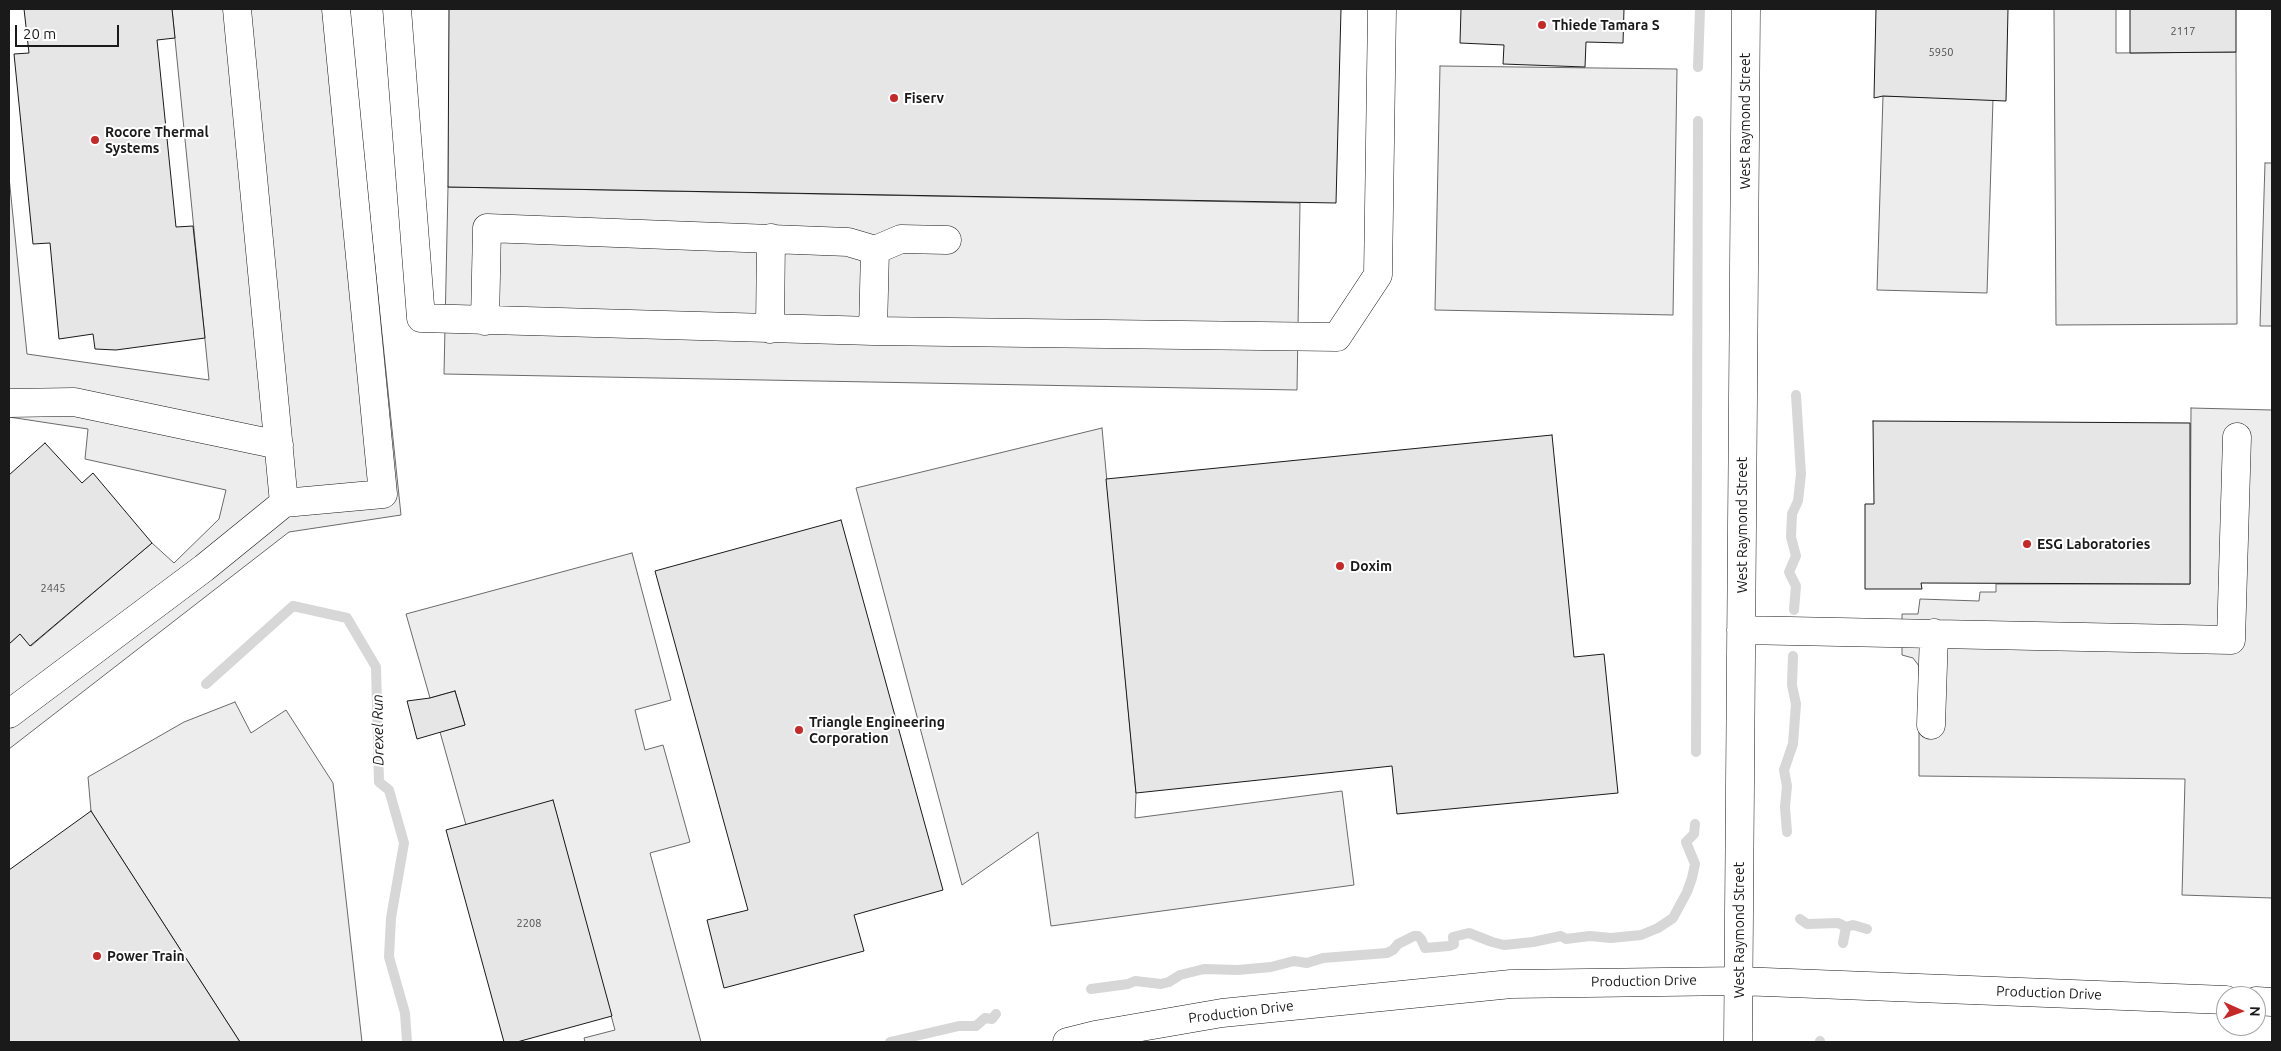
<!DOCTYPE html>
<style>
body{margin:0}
#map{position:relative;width:2281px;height:1051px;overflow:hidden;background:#fff;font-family:Ubuntu,sans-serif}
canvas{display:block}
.frame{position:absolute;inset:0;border:10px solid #1a1a1a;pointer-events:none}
.north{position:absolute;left:2216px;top:986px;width:50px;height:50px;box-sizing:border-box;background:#fff;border:1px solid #a3a3a3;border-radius:50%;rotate:92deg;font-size:14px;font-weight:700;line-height:20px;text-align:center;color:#1a1a1a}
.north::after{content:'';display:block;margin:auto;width:18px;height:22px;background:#c62828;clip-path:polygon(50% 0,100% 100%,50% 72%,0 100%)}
.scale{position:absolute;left:15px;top:25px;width:104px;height:22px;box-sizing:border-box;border:2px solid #1a1a1a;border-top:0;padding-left:6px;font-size:15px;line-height:18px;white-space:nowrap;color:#1a1a1a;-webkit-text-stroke:4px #fff;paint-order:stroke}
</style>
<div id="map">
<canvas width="2281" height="1051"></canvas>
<div class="frame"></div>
<div class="north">N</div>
<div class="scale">20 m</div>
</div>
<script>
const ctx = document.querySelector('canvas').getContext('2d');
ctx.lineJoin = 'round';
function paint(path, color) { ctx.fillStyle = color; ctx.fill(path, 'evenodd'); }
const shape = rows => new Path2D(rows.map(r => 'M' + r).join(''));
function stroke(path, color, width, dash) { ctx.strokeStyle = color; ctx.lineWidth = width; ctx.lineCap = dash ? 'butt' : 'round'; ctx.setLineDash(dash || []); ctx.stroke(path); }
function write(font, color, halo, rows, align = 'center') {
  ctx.font = font + ' Ubuntu,sans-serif'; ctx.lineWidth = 4; ctx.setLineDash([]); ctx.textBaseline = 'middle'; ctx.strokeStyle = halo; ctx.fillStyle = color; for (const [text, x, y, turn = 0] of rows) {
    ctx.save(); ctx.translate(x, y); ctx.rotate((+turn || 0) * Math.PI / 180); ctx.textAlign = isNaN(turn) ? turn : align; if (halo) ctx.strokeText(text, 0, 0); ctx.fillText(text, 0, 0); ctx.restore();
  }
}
const built = shape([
 [172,9,348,9,401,515,289,532,9,749,9,644,20,634,31,646,152,543,174,563,219,519,226,490,85,459,88,429,9,417,9,177,27,354,209,380,172,9],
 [2054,9,2116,9,2116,53,2236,52,2237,324,2056,325,2054,9],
 [1440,66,1677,69,1673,315,1435,310,1440,66],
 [1883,96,1993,99,1987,293,1877,290,1883,96],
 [2265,163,2272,163,2272,326,2260,326,2265,163],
 [448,187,1300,203,1297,390,444,374,448,187],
 [2191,408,2272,410,2272,898,2182,895,2185,779,1919,776,1919,666,1913,658,1902,655,1902,614,1918,614,1920,599,1979,601,1980,592,1996,592,1996,584,2190,584,2191,408],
 [1102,428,1136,793,1135,818,1342,791,1354,885,1051,926,1038,832,962,885,856,488,1102,428],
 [632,553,671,700,635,710,645,750,663,745,690,842,650,853,701,1042,585,1042,584,1038,615,1030,553,801,466,825,440,732,465,725,455,691,430,698,406,614,632,553],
 [235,702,251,733,286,710,333,783,362,1042,240,1042,91,811,88,777,184,722,235,702]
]);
paint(built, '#ededed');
stroke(built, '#6a6a6a', 1);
stroke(shape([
 [1698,67,1700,9],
 [1794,610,1796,586,1789,572,1796,556,1791,537,1792,514,1798,501,1801,474,1796,395],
 [206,684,293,606,347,618,376,667,379,782,389,790,404,843,391,918,389,957,405,1013,407,1042],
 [1696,752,1698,121],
 [1787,832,1785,807,1787,786,1784,770,1793,744,1796,704,1792,685,1793,656],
 [1800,919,1807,924,1838,923,1846,927,1853,925,1867,929],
 [1843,943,1846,927],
 [1091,989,1128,984,1135,981,1161,984,1169,982,1180,975,1204,969,1238,970,1271,967,1294,961,1307,963,1323,958,1387,953,1393,950,1398,944,1414,936,1418,936,1421,939,1425,948,1449,946,1454,944,1453,937,1469,933,1492,942,1504,945,1533,942,1561,936,1566,939,1590,936,1611,938,1641,935,1658,928,1673,918,1687,892,1692,878,1695,864,1686,842,1694,834,1695,824],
 [890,1042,959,1026,976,1026,985,1018,992,1019,996,1014],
 [1820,1042,1820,1041]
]), '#d7d7d7', 10);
const building = shape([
 [24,9,172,9,175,38,157,40,176,227,193,226,205,338,116,350,95,349,93,334,59,339,50,243,33,244,14,54,29,53,24,9],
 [449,9,1341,9,1336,203,448,187,449,9],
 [1461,9,1624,9,1623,43,1586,42,1585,67,1503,64,1504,45,1460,43,1461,9],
 [1876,9,2008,9,2006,101,1883,96,1874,98,1876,9],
 [2130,9,2236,9,2236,52,2130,53,2130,9],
 [1873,421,2190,423,2190,584,1921,583,1922,589,1865,589,1865,504,1874,504,1873,421],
 [1552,435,1574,657,1604,654,1618,793,1397,814,1392,766,1136,793,1106,479,1552,435],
 [45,443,82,483,93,473,152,543,30,646,20,634,9,644,9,475,45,443],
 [841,520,943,890,854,915,864,951,724,988,707,920,748,910,655,571,841,520],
 [455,691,465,725,417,739,407,701,430,698,455,691],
 [553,800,612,1016,517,1042,504,1042,446,830,553,800],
 [91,811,240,1042,9,1042,9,870,91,811]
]);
paint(building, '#e6e6e6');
stroke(building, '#1a1a1a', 1);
const minor = shape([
 [397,9,421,318,873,331,1337,337,1378,275,1382,9],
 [485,321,487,228,848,242,875,250,901,239,947,240],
 [770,329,771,238],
 [873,331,875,250],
 [9,403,74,402,279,445],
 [284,503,383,494,336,9],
 [1741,630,2231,640,2237,437],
 [9,714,204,568,284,503,237,9],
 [1931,725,1934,633],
 [2256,1001,2272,1002],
 [1067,1042,1095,1035,1222,1013,1511,984,1739,981,2226,1000],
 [1738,1042,1746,9]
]);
stroke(minor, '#1a1a1a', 29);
stroke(minor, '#fff', 28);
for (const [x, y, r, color] of [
 [1542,25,5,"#c62828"],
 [894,98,5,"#c62828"],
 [95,140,5,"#c62828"],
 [2027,544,5,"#c62828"],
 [1340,566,5,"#c62828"],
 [799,730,5,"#c62828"],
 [97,956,5,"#c62828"]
]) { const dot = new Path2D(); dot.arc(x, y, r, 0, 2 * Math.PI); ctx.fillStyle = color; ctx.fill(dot); stroke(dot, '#fff', 2); }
write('11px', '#4d4d4d', null, [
 ["2117",2183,31],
 ["5950",1941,52],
 ["2445",53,588],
 ["2208",529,923]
]);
write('bold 14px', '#1a1a1a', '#fff', [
 ["Thiede Tamara S",1552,25],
 ["Fiserv",904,98],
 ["Rocore Thermal",105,132],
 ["Systems",105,148],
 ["ESG Laboratories",2037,544],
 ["Doxim",1350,566],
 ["Triangle Engineering",809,722],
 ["Corporation",809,738],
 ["Power Train",107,956]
], 'left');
write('14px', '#1a1a1a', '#fff', [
 ["West Raymond Street",1745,121,-90],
 ["West Raymond Street",1742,525,-90],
 ["West Raymond Street",1739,930,-90],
 ["Production Drive",1644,981,-1],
 ["Production Drive",2049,993,2],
 ["Production Drive",1241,1012,-7]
]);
write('italic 15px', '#1a1a1a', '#fff', [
 ["Drexel Run",378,730,-91]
]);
</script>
